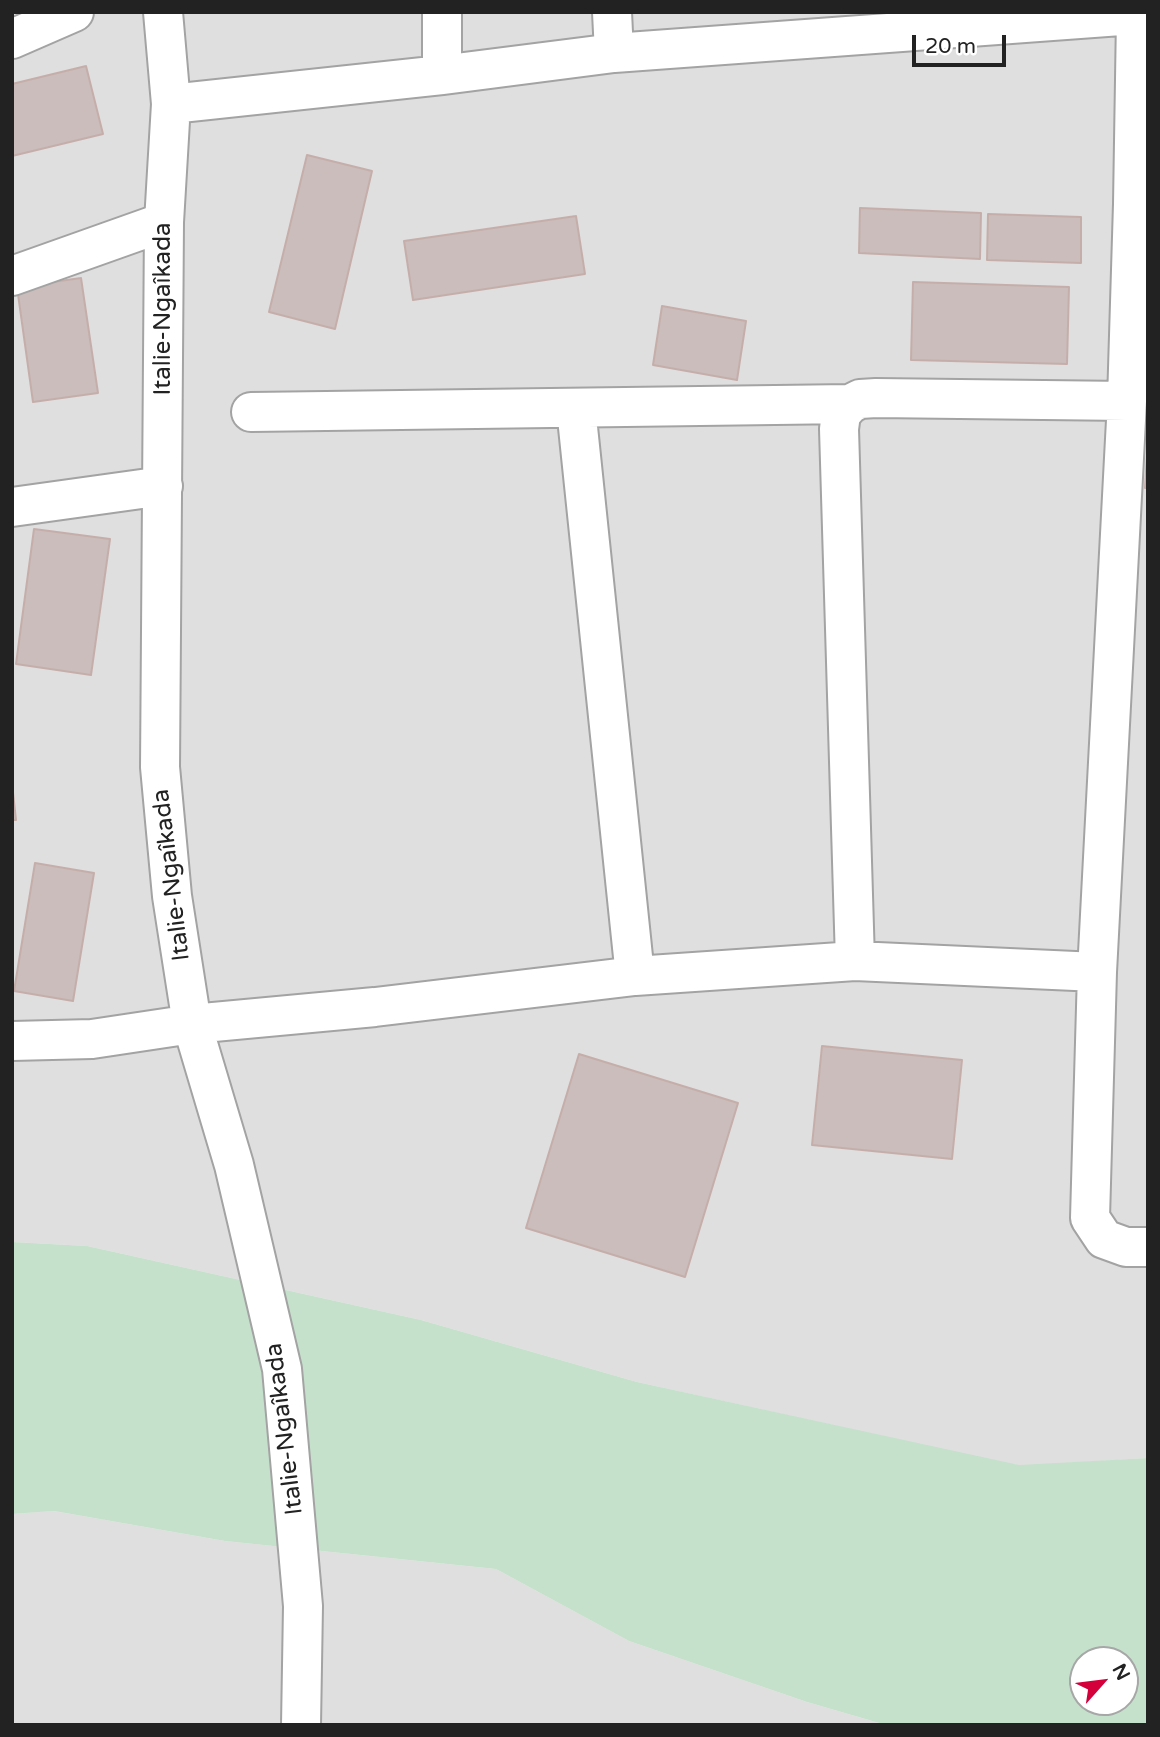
<!DOCTYPE html>
<meta charset="utf-8">
<style>
body{margin:0}
#map{position:relative;width:1160px;height:1737px;overflow:hidden;background:#f2ece9;font-family:"Varela Round",sans-serif}
canvas{display:block}
.frame{position:absolute;inset:0;border:14px solid #222;pointer-events:none}
.north{position:absolute;left:1069px;top:1646px;width:70px;height:70px;box-sizing:border-box;background:#fff;border:2px solid #a7a7a7;border-radius:50%;rotate:62deg;font-size:19px;font-weight:700;line-height:28px;text-align:center;color:#222}
.north::after{content:'';display:block;margin:auto;width:24px;height:32px;background:#d4003c;clip-path:polygon(50% 0,100% 100%,50% 72%,0 100%)}
.scale{position:absolute;left:912px;top:35px;width:94px;height:32px;box-sizing:border-box;border:4px solid #222;border-top:0;padding-left:9px;font-size:21px;line-height:24px;white-space:nowrap;color:#222;-webkit-text-stroke:5px #fff;paint-order:stroke}
</style>
<div id="map">
<canvas width="1160" height="1737"></canvas>
<div class="frame"></div>
<div class="north">N</div>
<div class="scale">20 m</div>
</div>
<script>
const ctx = document.querySelector('canvas').getContext('2d');
ctx.lineJoin = 'round';
function paint(path, color) { ctx.fillStyle = color; ctx.fill(path, 'evenodd'); }
const shape = rows => new Path2D(rows.map(r => 'M' + r).join(''));
function stroke(path, color, width, dash) { ctx.strokeStyle = color; ctx.lineWidth = width; ctx.lineCap = dash ? 'butt' : 'round'; ctx.setLineDash(dash || []); ctx.stroke(path); }
function write(font, color, halo, rows, align = 'center') {
  ctx.font = font + ' "Varela Round",sans-serif'; ctx.lineWidth = 5; ctx.setLineDash([]); ctx.textBaseline = 'middle'; ctx.strokeStyle = halo; ctx.fillStyle = color; for (const [text, x, y, turn = 0] of rows) {
    ctx.save(); ctx.translate(x, y); ctx.rotate((+turn || 0) * Math.PI / 180); ctx.textAlign = isNaN(turn) ? turn : align; if (halo) ctx.strokeText(text, 0, 0); ctx.fillText(text, 0, 0); ctx.restore();
  }
}
paint(shape([
 [12,12,1148,12,1148,1458,1019,1466,637,1382,421,1320,87,1246,12,1242],
 [54,1511,225,1541,496,1569,629,1641,807,1702,886,1725,12,1725,12,1514]
]), '#e0dfdf');
paint(shape([
 [12,1242,87,1246,421,1320,637,1382,1019,1465,1148,1458,1148,1725,886,1725,807,1702,629,1641,496,1569,225,1541,54,1511,12,1514],
 [1083,1660,1125,1660,1125,1702,1083,1702]
]), '#c5e1cc');
const building = shape([
 [86,66,103,134,12,156,12,84,86,66],
 [307,155,372,171,335,329,269,312,307,155],
 [860,208,981,213,980,259,859,253,860,208],
 [988,214,1081,217,1081,263,987,260,988,214],
 [576,216,585,274,413,300,404,241,576,216],
 [81,278,98,393,33,402,17,287,81,278],
 [913,282,1069,287,1067,364,911,360,913,282],
 [662,306,746,321,737,380,653,365,662,306],
 [1148,439,1148,488,1145,488,1148,439],
 [34,529,110,539,91,675,16,664,34,529],
 [12,783,16,820,12,820,12,783],
 [35,863,94,873,73,1001,14,991,35,863],
 [822,1046,962,1060,952,1159,812,1145,822,1046],
 [579,1054,738,1103,685,1277,526,1228,579,1054]
]);
paint(building, '#cabdbb');
stroke(building, '#c5aeaa', 2);
const minor = shape([
 [163,12,171,104,164,222,160,767,172,896,192,1024,234,1165,282,1369,303,1606,301,1725],
 [612,12,614,53],
 [12,39,74,12],
 [442,75,442,12],
 [171,104,442,75,614,53,1148,14],
 [12,276,164,222],
 [576,408,635,976],
 [251,412,850,404],
 [12,507,163,486],
 [855,961,839,429,841,414,850,404,860,399,876,398,1127,401],
 [1097,972,1090,1218,1104,1239,1126,1247,1148,1247],
 [12,1041,92,1039,192,1024,375,1007,635,976,855,961,1097,972,1127,401,1133,204,1136,17]
]);
stroke(minor, '#a3a3a3', 42);
stroke(minor, '#fff', 38);
write('24px', '#222', '#fff', [
 ["Italie-Ngaîkada",164,309,-90],
 ["Italie-Ngaîkada",172,875,-97],
 ["Italie-Ngaîkada",285,1429,-97]
]);
</script>
